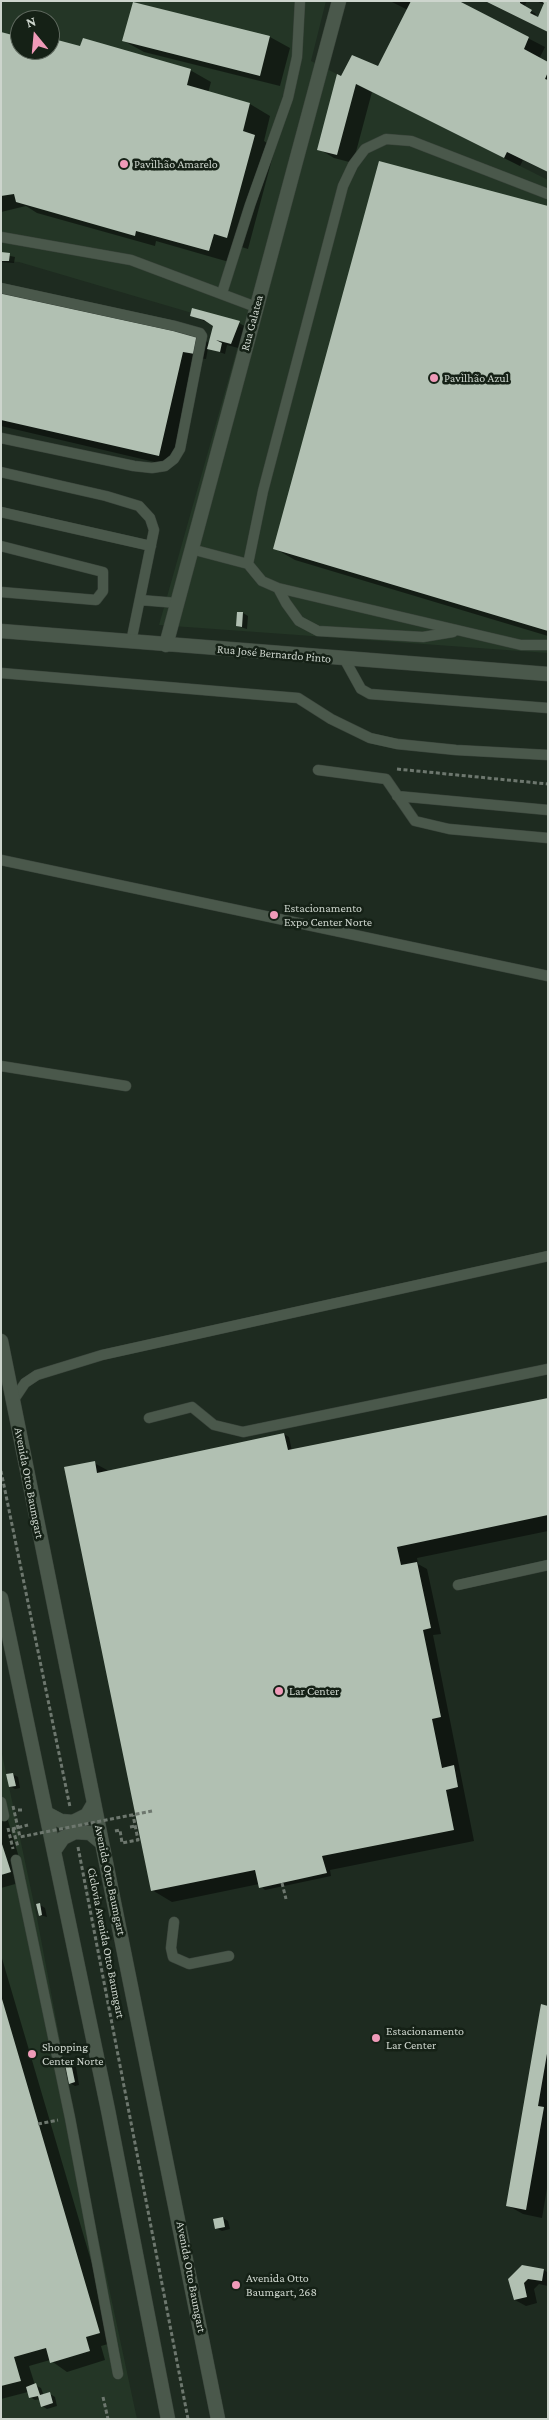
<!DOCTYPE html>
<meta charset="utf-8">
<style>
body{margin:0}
#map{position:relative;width:549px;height:2420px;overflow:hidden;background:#1e2b20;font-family:"Crimson Pro",serif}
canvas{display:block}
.frame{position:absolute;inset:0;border:2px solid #cdd5cd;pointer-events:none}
.north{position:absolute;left:10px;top:10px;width:50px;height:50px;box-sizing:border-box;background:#152116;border:1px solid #5f695f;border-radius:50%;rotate:343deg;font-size:14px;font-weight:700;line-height:20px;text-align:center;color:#cdd5cd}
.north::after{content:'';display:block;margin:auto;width:18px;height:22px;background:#ef9ab8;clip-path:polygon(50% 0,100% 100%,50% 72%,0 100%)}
</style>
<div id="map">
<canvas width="549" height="2420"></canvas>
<div class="frame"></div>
<div class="north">N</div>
</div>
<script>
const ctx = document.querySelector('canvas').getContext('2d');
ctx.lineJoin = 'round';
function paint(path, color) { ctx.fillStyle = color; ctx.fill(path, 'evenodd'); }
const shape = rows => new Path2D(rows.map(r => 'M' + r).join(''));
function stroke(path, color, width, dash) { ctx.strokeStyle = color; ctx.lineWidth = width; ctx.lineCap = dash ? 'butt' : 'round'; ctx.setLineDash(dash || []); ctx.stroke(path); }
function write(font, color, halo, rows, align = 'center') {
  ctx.font = font + ' "Crimson Pro",serif'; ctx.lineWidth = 5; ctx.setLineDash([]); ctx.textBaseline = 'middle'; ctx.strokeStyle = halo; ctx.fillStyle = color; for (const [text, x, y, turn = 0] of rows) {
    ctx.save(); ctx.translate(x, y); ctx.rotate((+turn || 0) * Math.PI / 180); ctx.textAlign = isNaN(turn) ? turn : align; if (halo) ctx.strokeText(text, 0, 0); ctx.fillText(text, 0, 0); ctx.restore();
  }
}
paint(shape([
 [1,1,326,1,311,61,548,180,548,653,159,625,243,328,19,262,1,261],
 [20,20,50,20,50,50,20,50],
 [1,1749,37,1918,88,2190,137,2419,1,2419]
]), '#243626');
paint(shape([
 [390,1,456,1,545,47,539,59,548,63,548,172,523,160,520,166,372,92,353,163,334,158,319,149,342,78,378,68,408,10],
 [485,1,527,1,524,7,536,14,535,16,538,18,545,5,536,1,548,1,548,32],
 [134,3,270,37,290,48,280,86,144,52,124,41],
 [1,33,20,38,20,50,50,50,50,39,81,48,190,70,211,82,208,93,250,104,270,116,264,141,275,148,248,249,235,245,229,262,156,241,155,246,37,213,26,206,1,212],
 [548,208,548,636,295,560,274,548],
 [1,254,15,257,14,263,1,262],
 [1,291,199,337,209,343,214,325,192,316,239,323,250,329,242,349,227,345,225,354,208,348,206,359,198,358,172,466,1,426],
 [243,613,248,616,247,629,237,626],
 [548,1399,548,1531,417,1558,418,1564,427,1569,441,1634,433,1635,474,1841,330,1870,331,1876,265,1890,259,1884,172,1902,152,1890,94,1463,109,1471,284,1434,289,1437,292,1451],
 [12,1774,18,1777,20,1788,15,1789,10,1786],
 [1,1797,26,1881,1,1888],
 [40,1905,45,1908,47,1917,40,1915],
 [1,1955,115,2342,101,2346,105,2360,67,2372,50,2360,29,2366,35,2385,41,2388,44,2396,50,2394,55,2397,57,2406,47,2409,42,2406,40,2399,35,2400,30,2397,28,2392,1,2399],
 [548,2007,548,2182,542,2218,523,2214,507,2205],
 [71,2064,76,2067,79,2085,75,2086,70,2083],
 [223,2218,228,2221,230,2229,222,2231,216,2228],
 [544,2270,548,2273,548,2286,539,2284,534,2289,537,2303,526,2306,515,2300,510,2280]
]), '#0007');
paint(shape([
 [411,1,459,1,529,37,524,49,548,62,548,72,545,79,548,80,548,172,507,152,504,158,356,84,337,155,317,150,337,74,341,76,352,55,378,66],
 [485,1,520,1,520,3,532,10,530,13,538,17,544,3,541,1,548,1,548,32],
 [133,2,270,36,260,76,122,41],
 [1,32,20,37,20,50,50,50,50,38,80,46,83,38,191,69,187,85,250,103,243,131,255,135,227,238,214,234,209,251,136,231,135,236,16,202,14,194,1,196],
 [379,161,548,206,548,631,273,549],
 [1,252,10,253,9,261,1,261],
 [1,290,199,336,195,354,183,352,159,456,1,420],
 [192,308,240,321,231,344,216,340,222,343,220,352,207,349,213,326,204,320,190,316],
 [237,612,243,612,242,627,236,626],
 [548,1398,548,1515,397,1547,401,1565,417,1562,431,1628,423,1630,441,1717,432,1719,442,1768,454,1765,458,1787,446,1790,454,1830,322,1856,327,1873,259,1888,255,1870,151,1891,64,1467,95,1461,97,1473,284,1433,288,1450],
 [13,1773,16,1786,9,1787,6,1774],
 [1,1841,11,1872,1,1875],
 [40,1903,42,1915,39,1916,36,1904],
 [2,1999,100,2333,86,2337,90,2351,50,2363,46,2348,14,2357,21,2381,1,2386],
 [541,2004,548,2006,548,2048,538,2106,544,2107,526,2210,506,2206],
 [71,2063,75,2082,69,2084,65,2064],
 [223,2217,225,2227,215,2229,213,2219],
 [522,2265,544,2269,542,2281,528,2279,524,2283,527,2297,514,2300,508,2279],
 [36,2383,40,2395,50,2392,53,2403,41,2407,38,2396,29,2398,26,2387]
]), '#b1c0b2');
const service = shape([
 [548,194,411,141,386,139,365,149,353,165,343,186,263,491,248,564,262,581,278,588,521,645,548,645],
 [1,237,131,260,256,307],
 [1,288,175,326,200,333,202,336,180,449,174,459,165,466,152,468,134,466,1,438],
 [222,293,250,205,288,98,297,57,300,1],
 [1,472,106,496,139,506,150,518,154,530,131,642],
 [1,512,151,546],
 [1,546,103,572,103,591,96,600,1,592],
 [191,549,248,564],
 [278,588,286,603,299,621,318,631,423,637,453,632],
 [140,600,177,603],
 [345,660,361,689,370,694,548,708],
 [1,673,298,698,331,719,370,738,397,744,456,750,548,755],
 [318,770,386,779,415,821,449,829,548,838],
 [397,796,548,810],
 [1,860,548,976],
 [1,1066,126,1086],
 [13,1401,25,1383,37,1375,102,1355,548,1256],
 [149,1418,192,1407,214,1425,243,1432,548,1369],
 [458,1585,548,1565],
 [1,1802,4,1816],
 [16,1860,70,2118,118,2374],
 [174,1922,171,1948,173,1957,189,1964,229,1956]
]);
const tertiary = shape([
 [1,631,548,674],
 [166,645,339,1]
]);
const secondary = shape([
 [1,1341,218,2419],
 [1,1598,108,2110,168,2419],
 [46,1813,61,1821,73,1822,87,1815,94,1803],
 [54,1851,63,1838,75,1832,90,1833,102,1843]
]);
stroke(service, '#3b453c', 11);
stroke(tertiary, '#3b453c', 15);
stroke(secondary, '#3b453c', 15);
stroke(shape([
 [397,769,548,784],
 [1,1471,70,1807],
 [18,1810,24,1810],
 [130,1827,136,1826],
 [8,1828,13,1849],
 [12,1829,28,1825],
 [13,1829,18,1847],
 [115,1831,120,1830,122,1843,138,1840,133,1815],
 [78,1847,188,2419],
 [282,1883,286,1899],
 [38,2124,58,2120],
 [103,2397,108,2419]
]), '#6d776e', 3, [4, 2.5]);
stroke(service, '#4a584b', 10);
stroke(tertiary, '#4a584b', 14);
stroke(secondary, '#4a584b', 14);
stroke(shape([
 [13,1806,20,1837,152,1811]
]), '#6d776e', 3, [4, 2.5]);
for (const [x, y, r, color] of [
 [124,164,5,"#ef9ab8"],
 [434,378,5,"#ef9ab8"],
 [274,915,5,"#ef9ab8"],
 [279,1691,5,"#ef9ab8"],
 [376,2038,5,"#ef9ab8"],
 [32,2054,5,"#ef9ab8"],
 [236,2285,5,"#ef9ab8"]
]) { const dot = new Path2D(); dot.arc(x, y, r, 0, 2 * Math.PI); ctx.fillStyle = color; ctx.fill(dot); stroke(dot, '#152116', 2); }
write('12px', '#cdd5cd', '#152116', [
 ["Pavilhão Amarelo",134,164],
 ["Pavilhão Azul",444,378],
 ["Estacionamento",284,908],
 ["Expo Center Norte",284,922],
 ["Lar Center",289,1691],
 ["Estacionamento",386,2031],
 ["Lar Center",386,2045],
 ["Shopping",42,2047],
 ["Center Norte",42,2061],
 ["Avenida Otto",246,2278],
 ["Baumgart, 268",246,2292]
], 'left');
write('12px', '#cdd5cd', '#152116', [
 ["Rua Galatea",252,323,-75],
 ["Rua José Bernardo Pinto",274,654,5],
 ["Avenida Otto Baumgart",29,1483,79],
 ["Avenida Otto Baumgart",110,1880,78],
 ["Ciclovia Avenida Otto Baumgart",106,1943,79],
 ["Avenida Otto Baumgart",191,2277,79]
]);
</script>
